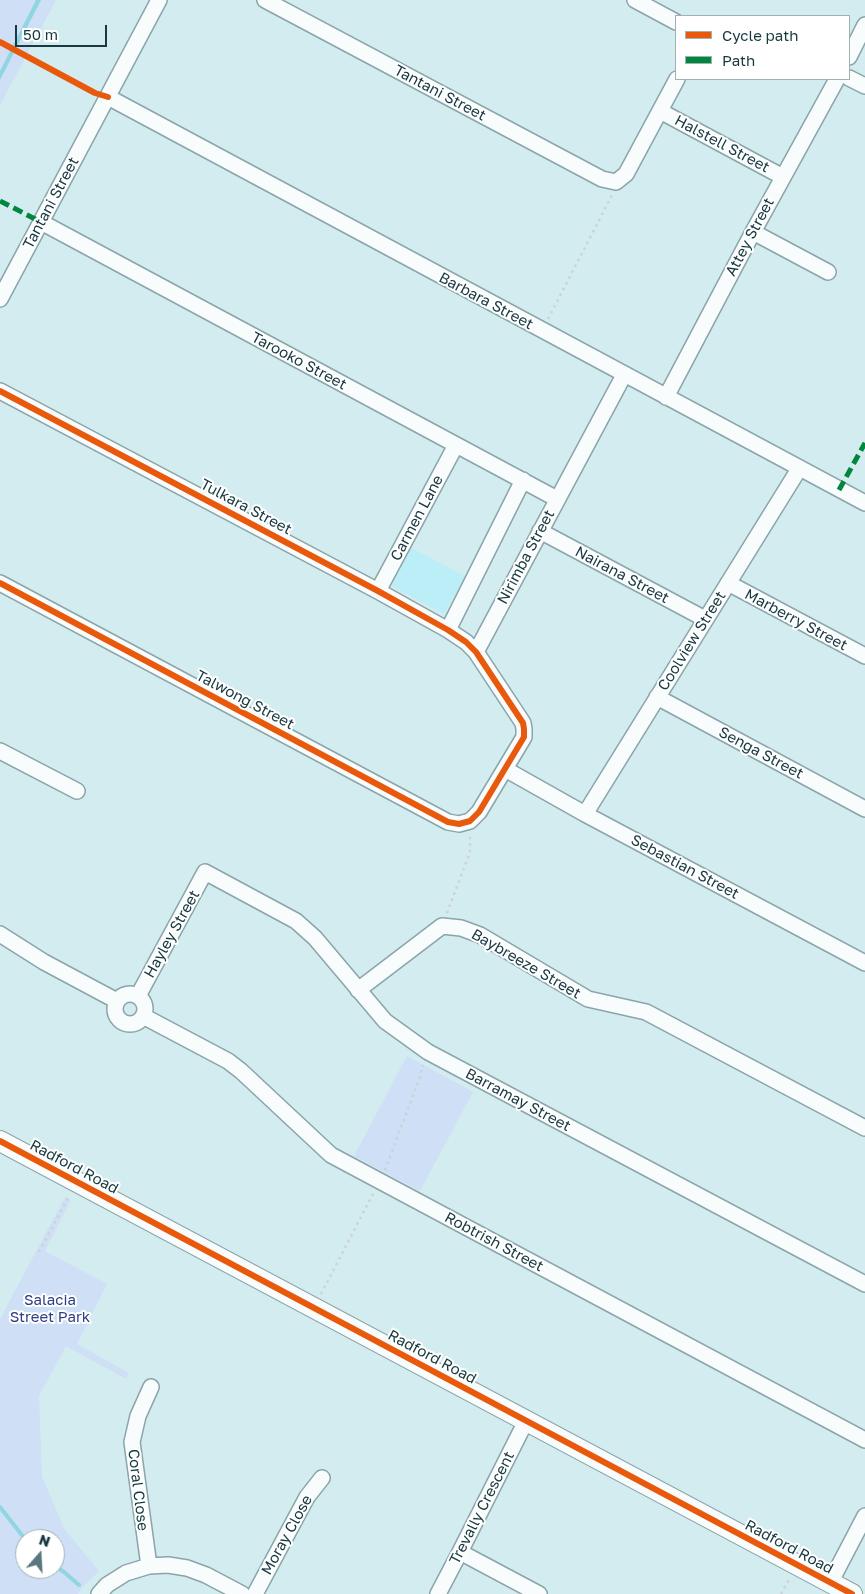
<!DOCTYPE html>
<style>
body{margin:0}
#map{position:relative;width:865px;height:1594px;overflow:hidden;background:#d3ecf0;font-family:"Golos Text",sans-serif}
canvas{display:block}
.legend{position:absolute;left:675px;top:15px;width:175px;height:65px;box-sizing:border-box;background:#fff;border:1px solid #a2b0b2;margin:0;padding:6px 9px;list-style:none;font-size:15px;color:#17393f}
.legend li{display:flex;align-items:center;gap:10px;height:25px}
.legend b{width:25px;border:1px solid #a2b0b2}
.north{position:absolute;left:15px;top:1529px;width:50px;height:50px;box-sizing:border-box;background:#fff;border:1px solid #a2b0b2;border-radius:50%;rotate:19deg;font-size:14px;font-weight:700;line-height:20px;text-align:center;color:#17393f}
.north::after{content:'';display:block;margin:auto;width:18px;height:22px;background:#59787d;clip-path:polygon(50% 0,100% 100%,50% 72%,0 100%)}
.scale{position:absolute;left:15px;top:25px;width:92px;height:22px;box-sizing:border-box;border:2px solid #17393f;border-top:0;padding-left:6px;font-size:15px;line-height:18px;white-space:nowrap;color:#17393f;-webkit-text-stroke:4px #fff;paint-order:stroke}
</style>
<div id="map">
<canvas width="865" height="1594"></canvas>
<ul class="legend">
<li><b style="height:6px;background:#e8590c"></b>Cycle path</li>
<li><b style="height:6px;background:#00873e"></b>Path</li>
</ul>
<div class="north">N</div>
<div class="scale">50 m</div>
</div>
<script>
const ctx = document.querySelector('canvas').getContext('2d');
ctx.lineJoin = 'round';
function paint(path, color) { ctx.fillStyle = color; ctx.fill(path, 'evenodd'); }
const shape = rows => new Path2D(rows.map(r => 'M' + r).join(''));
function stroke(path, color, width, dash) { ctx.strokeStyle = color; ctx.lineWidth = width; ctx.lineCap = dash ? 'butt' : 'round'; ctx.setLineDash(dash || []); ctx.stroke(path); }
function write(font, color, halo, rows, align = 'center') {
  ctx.font = font + ' "Golos Text",sans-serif'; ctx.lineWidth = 4; ctx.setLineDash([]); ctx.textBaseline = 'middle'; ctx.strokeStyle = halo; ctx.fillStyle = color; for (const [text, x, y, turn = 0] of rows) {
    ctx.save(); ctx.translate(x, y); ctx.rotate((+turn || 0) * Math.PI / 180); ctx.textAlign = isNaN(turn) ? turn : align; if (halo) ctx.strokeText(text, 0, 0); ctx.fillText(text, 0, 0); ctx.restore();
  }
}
paint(shape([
 [408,546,465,576,444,614,388,584]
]), '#bceef7');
paint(shape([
 [0,0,56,0,0,105],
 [407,1056,473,1092,420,1191,354,1156],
 [65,1197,71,1200,45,1251,107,1284,77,1344,129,1373,126,1379,66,1346,39,1396,42,1477,65,1530,99,1571,82,1588,78,1594,0,1594,0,1319],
 [25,1539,55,1539,55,1569,25,1569]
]), '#cedff6');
paint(shape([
 [36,0,41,0,0,80,0,71]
]), '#90d5e2');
stroke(shape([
 [0,1507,25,1539],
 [55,1566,64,1572,79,1585]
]), '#90d5e2', 4);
const street = shape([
 [265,0,602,179,616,182,626,174,677,79],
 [635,0,676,22],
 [849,57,865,25],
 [849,78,865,86],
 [108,97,865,503],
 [660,111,783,177],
 [41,222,557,499],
 [753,232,828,272],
 [0,299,159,0],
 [0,391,378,591,448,630,466,642,476,652,523,723,524,729,524,737,479,812,470,821,459,824,448,822,0,583],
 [666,397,753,232,837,79],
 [540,531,705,619],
 [728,583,865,656],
 [378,591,456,445],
 [448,630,523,480],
 [476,652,624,375],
 [657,697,865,809],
 [0,751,77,791],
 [505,769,585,814,865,963],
 [585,814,799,469],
 [0,934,44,962,117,1001],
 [358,990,442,926,461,928,480,935,588,999,646,1012,865,1128],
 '115 1009a15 15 0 1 1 30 0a15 15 0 1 1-30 0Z',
 [138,996,205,872,296,921,315,938,385,1021,428,1052,865,1284],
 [143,1016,228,1061,241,1071,331,1155,865,1440],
 [460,1552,539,1594],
 [149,1566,132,1442,138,1416,151,1387],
 [830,1583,865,1516],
 [99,1594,107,1585,126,1573,149,1566,168,1565,187,1568,206,1575,242,1594],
 [255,1594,307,1497,322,1478],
 [438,1594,460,1552,526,1421]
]);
const secondary = shape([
 [0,1141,852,1594]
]);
stroke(street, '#8aa5aa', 18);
stroke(secondary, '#8aa5aa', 22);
stroke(shape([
 [548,319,612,195],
 [447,913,470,852,470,835],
 [385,1170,420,1077,423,1065],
 [39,1252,69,1196],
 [321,1294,374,1192],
 [781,1594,790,1578]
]), '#cbd3d5', 2.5, [2.5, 4]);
stroke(street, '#f8fcfd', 15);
stroke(secondary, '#f8fcfd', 20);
stroke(shape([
 [0,201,41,222],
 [839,490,865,443]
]), '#00873e', 5, [10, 5]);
stroke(shape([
 [0,42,95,93,108,97],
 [0,391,378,591,448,630,466,642,476,652,523,723,524,729,524,737,479,812,470,821,459,824,448,822,0,583],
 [0,1141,852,1594]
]), '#e8590c', 6);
write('15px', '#17393f', '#fff', [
 ["Tantani Street",440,93,28],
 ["Halstell Street",722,144,28],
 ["Tantani Street",51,203,-62],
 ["Attey Street",750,237,-62],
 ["Barbara Street",486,301,28],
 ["Tarooko Street",299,361,28],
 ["Tulkara Street",246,507,28],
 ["Carmen Lane",417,518,-62],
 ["Nirimba Street",526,557,-62],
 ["Nairana Street",622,575,28],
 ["Marberry Street",796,620,28],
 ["Coolview Street",692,641,-58],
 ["Talwong Street",245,700,28],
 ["Senga Street",761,753,28],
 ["Sebastian Street",685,867,28],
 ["Hayley Street",172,934,-61],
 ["Baybreeze Street",526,964,30],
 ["Barramay Street",518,1100,28],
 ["Radford Road",74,1167,28],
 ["Robtrish Street",494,1242,28],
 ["Radford Road",432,1357,28],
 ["Coral Close",138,1490,83],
 ["Trevally Crescent",482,1508,-63],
 ["Moray Close",287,1535,-61],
 ["Radford Road",789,1547,28]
]);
write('15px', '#303f84', '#fff', [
 ["Salacia",50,1300],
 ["Street Park",50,1317]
]);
</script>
